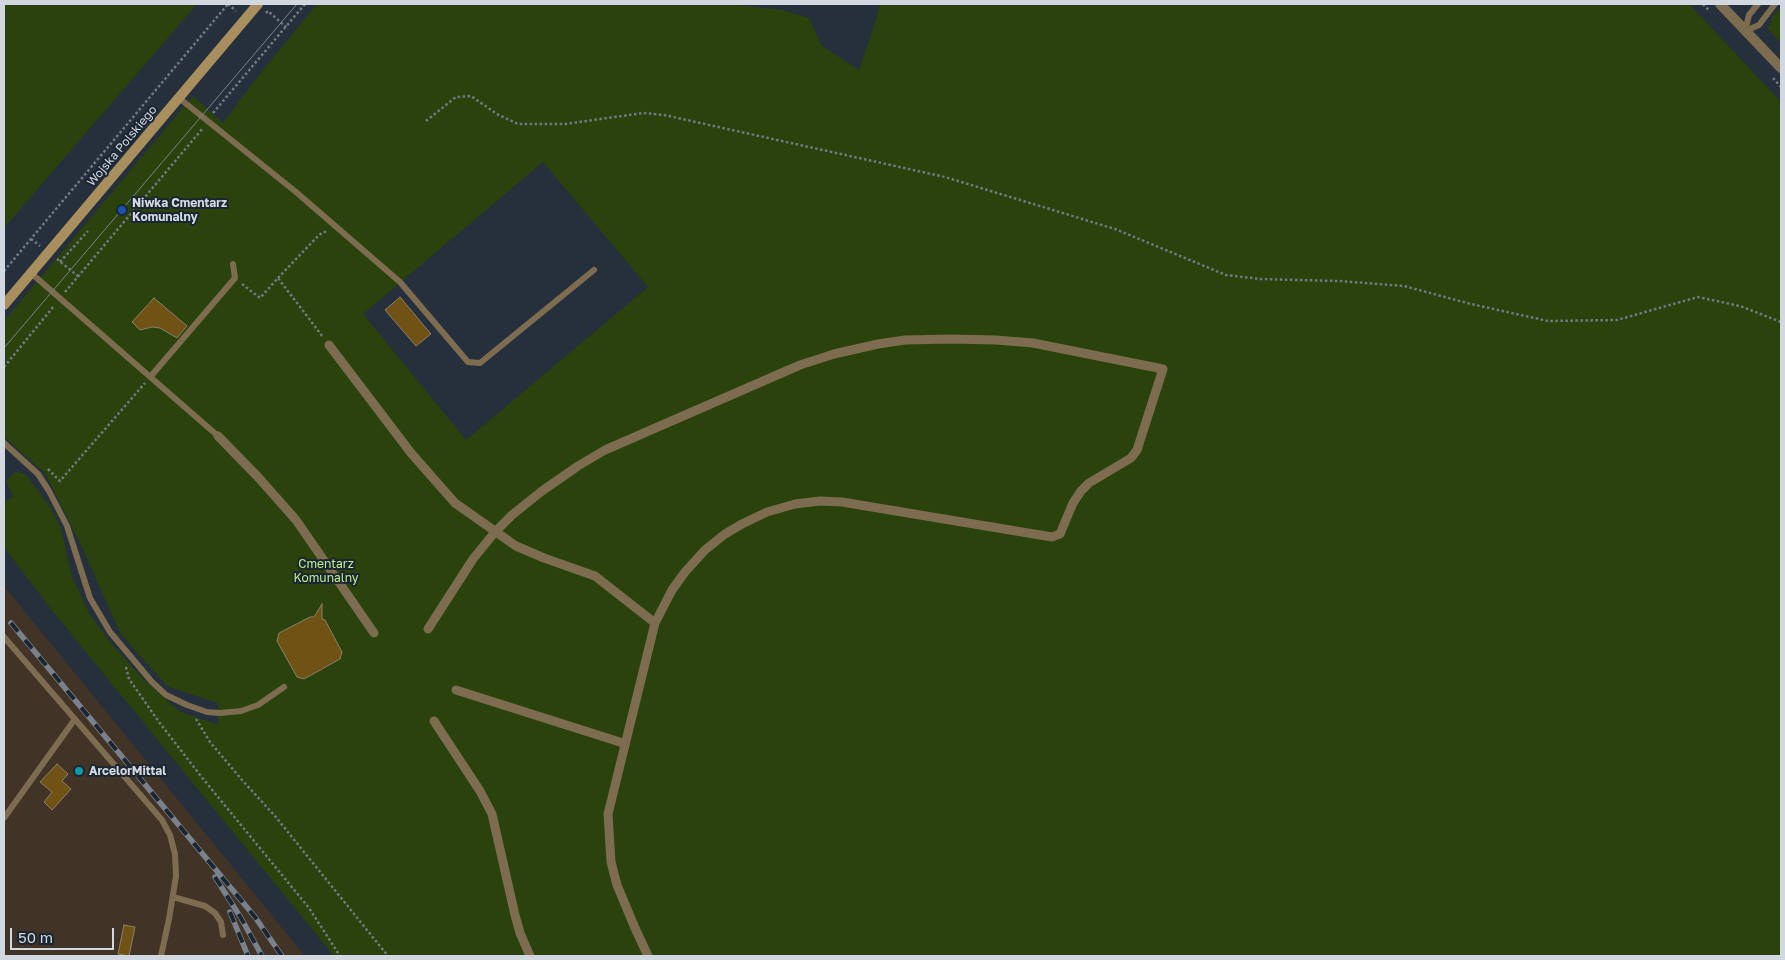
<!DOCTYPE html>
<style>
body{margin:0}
#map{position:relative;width:1785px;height:960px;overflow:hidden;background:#25303c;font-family:"Golos Text",sans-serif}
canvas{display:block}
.frame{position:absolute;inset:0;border:5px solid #d1d8e0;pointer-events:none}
.scale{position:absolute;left:10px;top:928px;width:104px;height:22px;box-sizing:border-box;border:2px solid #d1d8e0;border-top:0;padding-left:6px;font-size:15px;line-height:18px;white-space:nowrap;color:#d1d8e0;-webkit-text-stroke:4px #1b2632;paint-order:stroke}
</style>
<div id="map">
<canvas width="1785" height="960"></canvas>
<div class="frame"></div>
<div class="scale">50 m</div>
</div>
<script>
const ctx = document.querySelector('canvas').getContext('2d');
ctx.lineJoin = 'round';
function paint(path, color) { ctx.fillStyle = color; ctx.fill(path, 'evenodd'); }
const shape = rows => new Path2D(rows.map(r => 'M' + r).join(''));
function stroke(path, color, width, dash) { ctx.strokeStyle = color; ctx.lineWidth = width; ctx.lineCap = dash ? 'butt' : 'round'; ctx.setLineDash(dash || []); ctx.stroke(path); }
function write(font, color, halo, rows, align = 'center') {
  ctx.font = font + ' "Golos Text",sans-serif'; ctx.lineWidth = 4; ctx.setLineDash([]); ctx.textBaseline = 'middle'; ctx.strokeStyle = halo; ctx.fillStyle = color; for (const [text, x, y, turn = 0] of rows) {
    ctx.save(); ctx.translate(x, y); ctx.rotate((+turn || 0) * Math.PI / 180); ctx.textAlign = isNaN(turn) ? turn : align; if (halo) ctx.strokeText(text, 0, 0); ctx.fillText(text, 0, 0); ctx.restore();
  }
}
paint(shape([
 [4,586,305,956,4,956]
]), '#413326');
paint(shape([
 [4,4,197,4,4,228],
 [317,4,727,4,783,10,809,18,822,46,859,70,875,23,880,4,1689,4,1781,102,1781,956,334,956,50,608,4,547,4,503,13,496,6,481,16,471,26,475,50,507,61,529,72,577,89,613,109,641,143,679,179,711,218,725,218,703,167,686,120,633,83,549,45,473,4,437,4,321,193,96,223,123,259,75],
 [543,162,648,287,466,440,363,314],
 [1781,7,1781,43,1768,29,1773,16]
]), '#2a420c');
const building = shape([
 [400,297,431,334,416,346,385,310,400,297],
 [154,298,187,326,177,338,160,328,152,327,140,330,132,322,154,298],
 [322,604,322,619,325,620,342,652,340,659,304,679,297,677,277,641,279,633,310,617,314,617,322,604],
 [57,764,68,774,62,781,71,789,52,810,44,802,52,792,40,782,57,764],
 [124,925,135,927,129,956,118,954,124,925]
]);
paint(building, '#715215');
stroke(building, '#897f6e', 1);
stroke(shape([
 [228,4,236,11],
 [1703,4,1709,10],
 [266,13,268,11,286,27],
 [1773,78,1781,87],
 [213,113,305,4],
 [426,121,456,97,471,96,497,114,518,124,565,124,643,113,664,115,945,177,1115,229,1226,275,1260,279,1339,281,1404,286,1471,304,1548,321,1617,320,1698,297,1740,306,1781,322],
 [31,239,40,246],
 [57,259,79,277],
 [60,262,88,231],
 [4,271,228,4],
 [278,278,318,236,323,232,327,232],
 [242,284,260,298,278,278,323,337],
 [65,292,203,128],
 [4,367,54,306],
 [48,469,60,481,145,383],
 [126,667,129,679,159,722,200,775,309,908,340,956],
 [196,719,210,742,242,780,275,816,388,956]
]), '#717a84', 2.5, [2.5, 2.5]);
stroke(shape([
 [1745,31,1759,25,1775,4],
 [1745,31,1749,15,1758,4],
 [179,98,296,192,400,282,468,362,480,363,594,270],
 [31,273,218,436],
 [151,376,235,278,233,264],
 [4,443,38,474,49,491,67,526,90,598,110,632,152,682,166,695,187,705,207,712,220,713,241,711,258,705,284,687],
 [4,637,162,820,170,835,175,854,176,876,169,919,161,956],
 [4,818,75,719],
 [173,897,205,906,215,913,221,922,223,935]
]), '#7d6c4f', 6);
stroke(shape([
 [329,345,411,453,455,503,516,546,544,558,595,576,655,623],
 [218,436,258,477,296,520,374,633],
 [428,629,473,559,495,532,512,515,542,491,578,466,605,450,800,365,834,354,878,344,905,340,951,339,996,340,1033,343,1163,369,1137,450,1131,458,1089,483,1081,491,1073,503,1060,534,1052,537,842,502,820,501,795,504,767,512,742,524,725,534,705,550,685,572,672,590,655,623,608,814,611,862,617,885,635,928,648,956],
 [456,690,623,743],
 [434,721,480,791,492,814,515,915,520,933,530,956]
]), '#7d6c4f', 9);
stroke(shape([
 [1720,4,1781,68]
]), '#7d6c4f', 10);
stroke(shape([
 [4,305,258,4]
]), '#a98e5e', 10);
stroke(shape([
 [4,348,297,4]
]), '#79828c', 1);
const rail = shape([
 [11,623,255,917,282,956],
 [215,877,241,918,262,956],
 [230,912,248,956]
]);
stroke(rail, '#79828c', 5.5);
stroke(rail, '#1b2632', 4, [11]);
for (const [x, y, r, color] of [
 [122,210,5,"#1a4fb4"],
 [79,771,5,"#0f9aa8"]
]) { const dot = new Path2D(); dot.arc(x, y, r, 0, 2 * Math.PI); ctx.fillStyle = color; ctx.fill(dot); stroke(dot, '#1b2632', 2); }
write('12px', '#d1d8e0', '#1b2632', [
 ["Wojska Polskiego",122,146,-50]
]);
write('bold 12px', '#d1d8e0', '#1b2632', [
 ["Niwka Cmentarz",132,203],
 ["Komunalny",132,217],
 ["ArcelorMittal",89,771]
], 'left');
write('12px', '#bdef8d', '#1b2632', [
 ["Cmentarz",326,564],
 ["Komunalny",326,578]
]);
</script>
